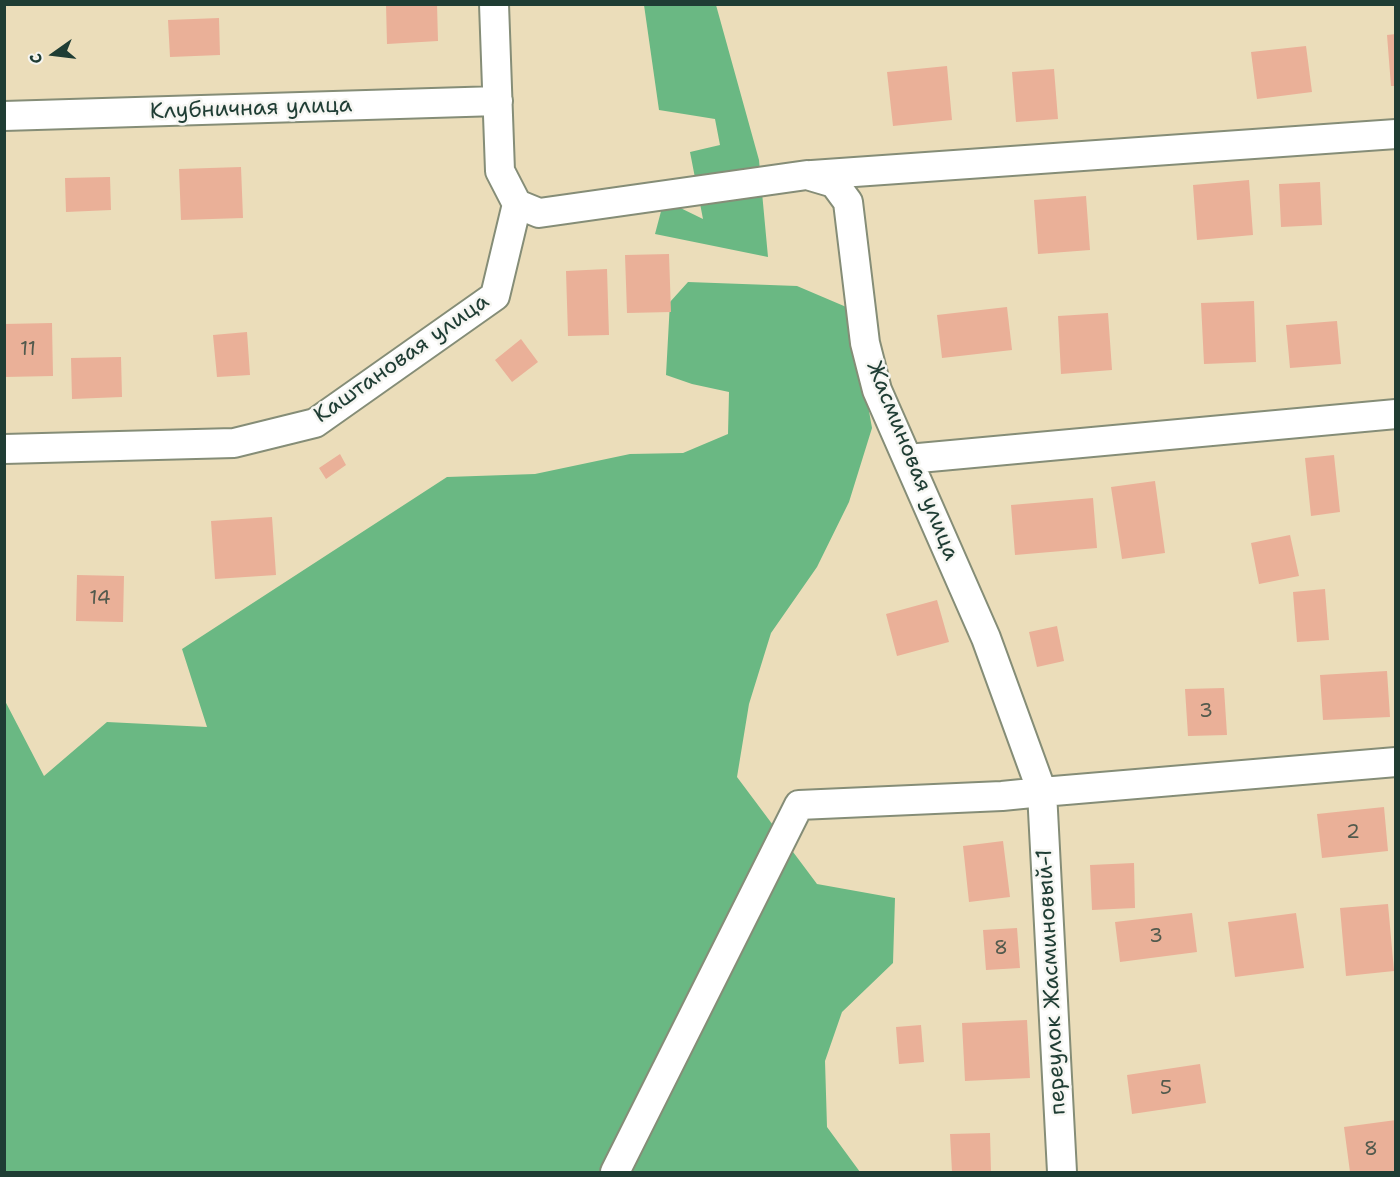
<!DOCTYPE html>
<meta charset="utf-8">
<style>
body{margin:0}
#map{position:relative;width:1400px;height:1177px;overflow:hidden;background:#ebddba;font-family:"Shantell Sans",sans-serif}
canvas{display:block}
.frame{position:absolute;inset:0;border:6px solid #1f3d34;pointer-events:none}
.north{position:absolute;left:24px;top:24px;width:60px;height:60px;-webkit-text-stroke:4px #f6f6f2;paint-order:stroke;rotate:256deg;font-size:16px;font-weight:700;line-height:24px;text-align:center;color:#1f3d34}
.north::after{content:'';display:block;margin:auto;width:21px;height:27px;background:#1f3d34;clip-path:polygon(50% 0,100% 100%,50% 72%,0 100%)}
</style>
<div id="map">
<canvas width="1400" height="1177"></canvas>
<div class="frame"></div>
<div class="north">С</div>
</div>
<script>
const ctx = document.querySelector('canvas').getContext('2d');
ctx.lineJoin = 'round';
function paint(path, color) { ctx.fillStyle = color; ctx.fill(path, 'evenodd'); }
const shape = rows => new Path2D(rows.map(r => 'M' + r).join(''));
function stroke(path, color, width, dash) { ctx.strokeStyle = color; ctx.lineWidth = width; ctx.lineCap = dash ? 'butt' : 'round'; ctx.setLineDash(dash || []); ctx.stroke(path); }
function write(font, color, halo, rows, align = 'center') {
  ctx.font = font + ' "Shantell Sans",sans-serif'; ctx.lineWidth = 5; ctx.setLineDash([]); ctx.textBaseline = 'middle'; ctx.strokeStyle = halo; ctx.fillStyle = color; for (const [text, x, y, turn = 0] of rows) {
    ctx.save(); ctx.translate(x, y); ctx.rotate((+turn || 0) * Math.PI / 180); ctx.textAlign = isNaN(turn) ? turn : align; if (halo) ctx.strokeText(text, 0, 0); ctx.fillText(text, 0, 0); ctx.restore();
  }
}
paint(shape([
 [644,5,716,5,759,160,768,257,655,234,664,200,703,219,690,152,720,145,715,119,659,110],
 [688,282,797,286,851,309,872,428,849,502,817,567,771,633,749,704,737,777,817,884,895,898,893,963,842,1012,825,1061,827,1127,860,1172,5,1172,4,699,44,776,107,722,207,727,182,649,447,477,535,474,630,454,683,453,728,434,729,392,692,384,666,375,670,302]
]), '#6ab883');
paint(shape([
 [386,4,437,4,438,41,387,44],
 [219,18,220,55,170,57,168,20],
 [1396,34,1396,86,1391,86,1387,35],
 [1306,46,1312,92,1257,99,1251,52],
 [947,66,952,120,893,126,887,72],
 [1054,69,1058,119,1016,122,1012,72],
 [241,167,243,218,181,220,179,169],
 [110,177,111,210,66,212,65,178],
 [1249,180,1253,235,1197,240,1193,185],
 [1320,182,1322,225,1281,227,1279,184],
 [1086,196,1090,250,1038,254,1034,200],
 [669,254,671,312,627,313,625,255],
 [607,269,609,335,568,336,566,271],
 [1254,301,1256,362,1204,364,1201,303],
 [1007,307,1012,350,942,358,937,315],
 [1108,313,1112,370,1061,374,1058,316],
 [1337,321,1341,364,1290,368,1286,325],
 [52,323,53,376,4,377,4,324],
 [247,332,250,375,217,377,213,335],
 [521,339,538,362,512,382,495,360],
 [121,357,122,397,72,399,71,358],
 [340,454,346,465,326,479,319,468],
 [1334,455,1340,512,1311,516,1305,458],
 [1155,481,1165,553,1122,559,1111,487],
 [1093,498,1097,548,1015,555,1011,505],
 [272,517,276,575,215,579,211,521],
 [1290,535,1299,576,1259,584,1251,543],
 [77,575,124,576,123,622,76,621],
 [1325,589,1329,640,1297,642,1293,592],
 [937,600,949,642,897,656,886,614],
 [1057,626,1064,661,1037,667,1029,632],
 [1387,671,1390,717,1323,720,1320,675],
 [1224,688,1227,735,1188,736,1185,689],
 [1384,807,1388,851,1322,858,1317,814],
 [1003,841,1010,897,969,902,963,846],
 [1134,863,1135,908,1092,910,1090,865],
 [1388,904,1394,971,1346,976,1340,908],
 [1192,913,1197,952,1120,962,1115,922],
 [1296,913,1304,968,1235,977,1228,922],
 [1017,928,1020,968,986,970,983,930],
 [1027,1020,1030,1078,965,1081,962,1023],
 [921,1025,924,1062,899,1064,896,1027],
 [1200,1064,1206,1103,1132,1114,1127,1075],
 [1396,1120,1396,1172,1350,1172,1344,1127],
 [990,1133,991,1172,952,1172,950,1134]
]), '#eab098');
const minor = shape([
 [494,4,500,171,517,204,539,213,807,175,834,183,848,202,865,343,877,390,986,638,1042,792,1396,762],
 [4,116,498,101],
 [812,175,1396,134],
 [4,449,234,443,315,423,495,296,517,204],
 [908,459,1396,414],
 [615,1172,799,805,1002,796,1042,792,1062,1172]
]);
stroke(minor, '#858d77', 32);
stroke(minor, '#fff', 28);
write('20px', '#525a4d', null, [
 ["11",28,350],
 ["14",100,599],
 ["3",1206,712],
 ["2",1353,833],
 ["3",1156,937],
 ["8",1001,949],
 ["5",1166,1089],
 ["8",1371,1150]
]);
write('22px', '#1f3d34', '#f6f6f2', [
 ["Клубничная улица",251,109,-2],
 ["Каштановая улица",402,359,-35],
 ["Жасминовая улица",912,461,68],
 ["переулок Жасминовый-1",1052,982,-93]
]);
</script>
